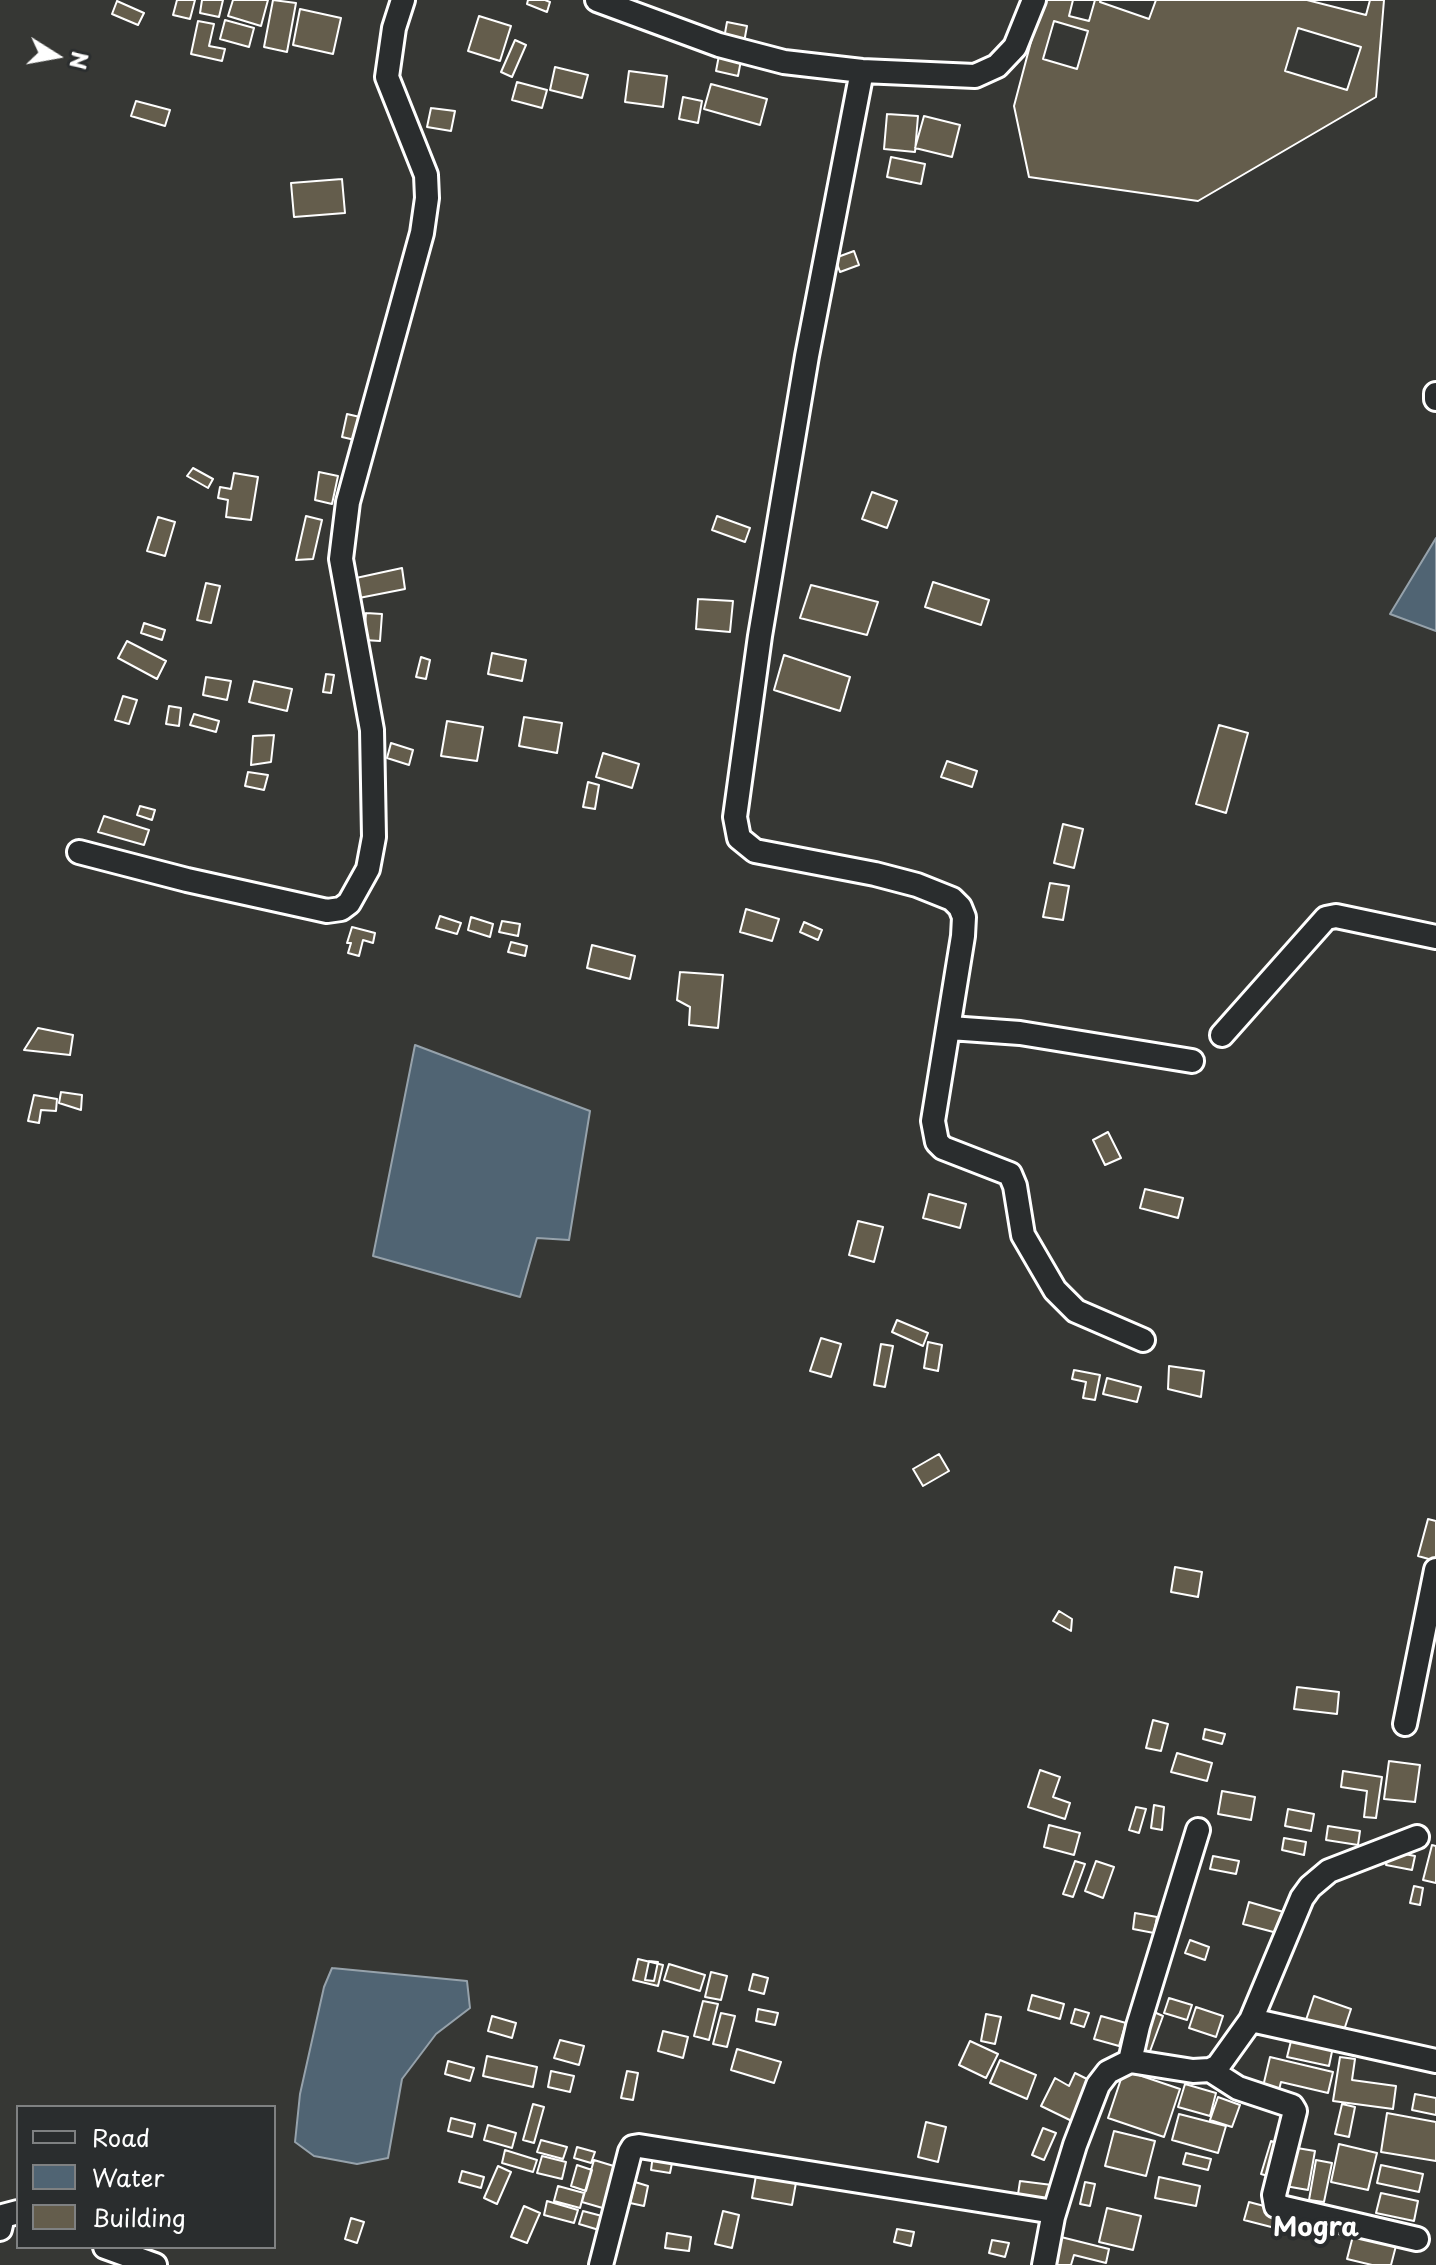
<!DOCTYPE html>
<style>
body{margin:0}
#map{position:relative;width:1436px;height:2265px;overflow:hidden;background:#363734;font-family:"Playpen Sans",sans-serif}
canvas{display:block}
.legend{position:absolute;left:16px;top:2105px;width:260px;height:144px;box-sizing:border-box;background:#2a2d2e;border:2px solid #7f8182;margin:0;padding:10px 14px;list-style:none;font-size:24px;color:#fff}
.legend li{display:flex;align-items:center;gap:16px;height:40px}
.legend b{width:40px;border:2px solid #7f8182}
.north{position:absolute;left:16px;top:16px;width:80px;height:80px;-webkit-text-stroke:6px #2a2d2e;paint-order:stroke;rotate:101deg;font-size:22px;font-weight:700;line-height:32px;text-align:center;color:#fff}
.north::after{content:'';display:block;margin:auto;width:28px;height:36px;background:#fff;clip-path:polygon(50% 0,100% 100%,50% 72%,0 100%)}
</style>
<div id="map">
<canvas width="1436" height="2265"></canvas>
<ul class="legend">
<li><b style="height:10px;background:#2a2d2e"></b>Road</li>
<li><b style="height:22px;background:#506473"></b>Water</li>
<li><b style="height:22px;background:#645d4c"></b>Building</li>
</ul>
<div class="north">N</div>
</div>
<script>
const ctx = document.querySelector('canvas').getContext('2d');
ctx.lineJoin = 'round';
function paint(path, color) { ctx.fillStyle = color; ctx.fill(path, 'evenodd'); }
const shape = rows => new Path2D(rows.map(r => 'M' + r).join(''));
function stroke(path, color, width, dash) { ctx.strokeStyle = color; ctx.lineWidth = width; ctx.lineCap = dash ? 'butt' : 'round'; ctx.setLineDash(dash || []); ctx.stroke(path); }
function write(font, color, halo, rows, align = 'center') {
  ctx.font = font + ' "Playpen Sans",sans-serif'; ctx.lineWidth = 8; ctx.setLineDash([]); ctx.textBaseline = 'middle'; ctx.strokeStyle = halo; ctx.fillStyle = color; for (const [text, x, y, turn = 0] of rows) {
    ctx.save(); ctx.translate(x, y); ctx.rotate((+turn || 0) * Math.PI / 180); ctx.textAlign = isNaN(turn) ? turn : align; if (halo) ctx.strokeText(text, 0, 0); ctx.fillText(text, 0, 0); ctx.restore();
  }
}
const water = shape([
 [1436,538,1436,631,1390,614,1436,538],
 [415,1045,590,1111,569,1240,537,1238,520,1297,373,1256,415,1045],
 [332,1968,467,1981,470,2008,436,2034,402,2079,388,2158,357,2164,314,2156,295,2142,300,2094,324,1987,332,1968]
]);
paint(water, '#506473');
stroke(water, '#96a2ab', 2);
const building = shape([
 [177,0,195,0,190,19,173,15,177,0],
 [202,0,223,0,219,17,200,13,202,0],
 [233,0,268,0,261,26,228,16,233,0],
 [273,0,296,3,287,52,264,47,273,0],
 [528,0,545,0,550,2,547,12,527,4,528,0],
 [1042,0,1384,0,1376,97,1198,201,1029,177,1014,106,1042,0],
 [1073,0,1095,0,1089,21,1069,16,1073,0],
 [1101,0,1156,0,1149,19,1100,2,1101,0],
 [1307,0,1370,0,1366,15,1307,0],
 [117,1,144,13,138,25,112,14,117,1],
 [300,9,341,18,333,54,293,45,300,9],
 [479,16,511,26,500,61,468,51,479,16],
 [225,20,254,28,249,47,220,39,225,20],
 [198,21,214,24,209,46,225,49,222,61,191,54,198,21],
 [1054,21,1088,31,1077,69,1043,59,1054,21],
 [727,22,747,26,743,48,723,44,727,22],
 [1298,28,1361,47,1347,90,1285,71,1298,28],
 [515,40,526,45,512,77,501,72,515,40],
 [720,50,742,55,738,76,716,71,720,50],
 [555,67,588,75,582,98,550,90,555,67],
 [629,71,667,76,663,107,625,102,629,71],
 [517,82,547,90,542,108,512,100,517,82],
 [711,84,767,99,760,125,704,109,711,84],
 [683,97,702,101,698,123,679,119,683,97],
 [136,101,170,110,165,126,131,116,136,101],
 [431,108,455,111,451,131,427,127,431,108],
 [887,114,918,116,915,152,884,149,887,114],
 [924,116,960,125,952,157,915,148,924,116],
 [891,157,925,164,921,184,887,177,891,157],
 [342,179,345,213,294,217,291,183,342,179],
 [854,251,859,265,840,272,835,258,854,251],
 [347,414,360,417,355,440,342,437,347,414],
 [193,468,213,479,208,488,187,476,193,468],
 [319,472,338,476,332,504,315,500,319,472],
 [234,473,258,477,251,520,226,517,228,500,218,498,220,487,231,489,234,473],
 [872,492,897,501,887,528,862,519,872,492],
 [306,516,322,520,313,559,296,560,306,516],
 [717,516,750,528,745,542,712,530,717,516],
 [158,517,175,522,165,556,147,551,158,517],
 [402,568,405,589,359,598,356,578,402,568],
 [933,582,989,600,981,625,925,607,933,582],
 [206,583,220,586,211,623,197,620,206,583],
 [811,585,878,602,867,635,800,618,811,585],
 [698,599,733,601,730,632,696,629,698,599],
 [366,613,382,614,380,641,364,640,366,613],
 [144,623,165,630,162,640,141,633,144,623],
 [127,641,166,661,157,679,118,658,127,641],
 [492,653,526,660,522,681,488,674,492,653],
 [784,655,850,677,840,711,774,690,784,655],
 [421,657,430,660,426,679,416,677,421,657],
 [326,674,334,675,331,693,323,692,326,674],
 [206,677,231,681,227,700,203,695,206,677],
 [254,681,292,689,287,711,249,702,254,681],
 [123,696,137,700,129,724,115,720,123,696],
 [169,706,181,708,179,726,166,724,169,706],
 [194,714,219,721,216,732,190,725,194,714],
 [524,717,562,723,557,753,519,746,524,717],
 [447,721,483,727,477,761,441,756,447,721],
 [1219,725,1248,733,1226,813,1196,804,1219,725],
 [274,735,271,762,251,765,253,736,274,735],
 [391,743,413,750,409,765,387,758,391,743],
 [603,753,639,764,632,788,596,777,603,753],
 [947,761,977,771,972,787,941,777,947,761],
 [248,772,268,775,264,790,245,786,248,772],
 [588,782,599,785,595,809,583,807,588,782],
 [140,806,155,810,152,820,137,815,140,806],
 [104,816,149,830,144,845,98,832,104,816],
 [1063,824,1083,829,1074,868,1054,863,1063,824],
 [1050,883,1069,886,1063,920,1043,917,1050,883],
 [746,909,779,919,772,941,740,932,746,909],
 [440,916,461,923,457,934,436,928,440,916],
 [471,917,493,924,490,937,468,930,471,917],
 [502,921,520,924,518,936,499,932,502,921],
 [804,922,822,930,818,940,800,932,804,922],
 [352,927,375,933,373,943,363,940,359,956,348,953,351,943,347,943,352,927],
 [511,942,527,946,525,956,508,952,511,942],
 [592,945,635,956,630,979,587,968,592,945],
 [680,972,723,975,718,1028,689,1025,690,1007,677,1000,680,972],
 [38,1028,73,1035,70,1055,24,1050,38,1028],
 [61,1092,82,1095,81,1110,59,1103,61,1092],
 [34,1095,57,1099,56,1111,41,1110,39,1123,28,1121,34,1095],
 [1108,1132,1121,1158,1105,1165,1093,1140,1108,1132],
 [1145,1189,1183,1198,1178,1218,1140,1208,1145,1189],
 [929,1194,966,1204,960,1228,923,1218,929,1194],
 [858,1221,883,1227,874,1262,849,1255,858,1221],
 [897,1320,928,1333,923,1346,892,1332,897,1320],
 [821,1338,841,1344,831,1377,810,1371,821,1338],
 [928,1342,942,1345,938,1371,924,1368,928,1342],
 [881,1344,893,1346,885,1387,874,1385,881,1344],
 [1169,1366,1204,1371,1201,1397,1168,1389,1169,1366],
 [1074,1370,1100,1375,1095,1400,1083,1398,1086,1382,1072,1379,1074,1370],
 [1107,1378,1141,1387,1137,1402,1103,1394,1107,1378],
 [939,1454,949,1471,923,1486,913,1469,939,1454],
 [1428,1519,1436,1521,1436,1561,1418,1556,1428,1519],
 [1175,1567,1202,1572,1198,1597,1171,1592,1175,1567],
 [1059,1611,1072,1619,1071,1631,1053,1621,1059,1611],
 [1297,1687,1339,1692,1337,1714,1294,1709,1297,1687],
 [1153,1720,1168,1724,1161,1751,1146,1748,1153,1720],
 [1205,1729,1225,1734,1222,1744,1203,1739,1205,1729],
 [1177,1753,1212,1763,1207,1781,1171,1772,1177,1753],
 [1389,1761,1420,1765,1415,1802,1384,1799,1389,1761],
 [1040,1770,1060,1777,1053,1797,1070,1803,1065,1819,1028,1807,1040,1770],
 [1343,1771,1382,1777,1376,1818,1364,1817,1367,1791,1341,1787,1343,1771],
 [1222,1791,1255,1797,1251,1820,1218,1814,1222,1791],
 [1154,1805,1164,1807,1162,1830,1151,1828,1154,1805],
 [1136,1807,1146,1809,1139,1833,1129,1830,1136,1807],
 [1288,1809,1314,1814,1311,1831,1285,1826,1288,1809],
 [1049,1825,1080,1833,1074,1855,1044,1847,1049,1825],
 [1328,1826,1360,1831,1358,1845,1326,1840,1328,1826],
 [1284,1838,1306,1842,1304,1855,1282,1850,1284,1838],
 [1432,1845,1436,1846,1436,1883,1423,1880,1432,1845],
 [1389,1851,1415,1856,1412,1870,1386,1865,1389,1851],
 [1213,1856,1239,1861,1236,1874,1210,1869,1213,1856],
 [1075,1861,1085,1864,1073,1897,1063,1894,1075,1861],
 [1096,1861,1114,1867,1103,1898,1085,1891,1096,1861],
 [1414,1886,1423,1888,1420,1905,1410,1903,1414,1886],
 [1249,1902,1287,1913,1281,1934,1243,1924,1249,1902],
 [1135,1913,1157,1917,1154,1933,1133,1929,1135,1913],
 [1190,1940,1209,1947,1205,1960,1185,1953,1190,1940],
 [638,1959,663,1965,658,1986,633,1980,638,1959],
 [649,1961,658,1962,654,1981,645,1980,649,1961],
 [669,1964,705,1975,700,1991,664,1980,669,1964],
 [711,1972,727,1976,721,2000,705,1997,711,1972],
 [753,1974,768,1978,764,1994,749,1990,753,1974],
 [1032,1995,1064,2004,1060,2019,1028,2010,1032,1995],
 [1314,1996,1351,2009,1343,2033,1306,2020,1314,1996],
 [1169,1998,1192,2005,1187,2020,1164,2013,1169,1998],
 [703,2001,718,2004,709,2040,694,2036,703,2001],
 [1196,2007,1223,2016,1216,2037,1189,2028,1196,2007],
 [758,2009,778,2013,775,2025,756,2021,758,2009],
 [1075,2009,1089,2013,1084,2027,1071,2023,1075,2009],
 [1154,2012,1163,2016,1149,2054,1139,2050,1154,2012],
 [721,2013,735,2016,727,2047,713,2044,721,2013],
 [986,2014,1001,2017,995,2044,981,2041,986,2014],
 [492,2016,516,2023,512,2038,488,2031,492,2016],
 [1101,2016,1126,2023,1119,2046,1094,2039,1101,2016],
 [663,2031,688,2037,683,2058,658,2051,663,2031],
 [1293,2033,1334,2042,1329,2066,1287,2057,1293,2033],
 [560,2040,584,2046,579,2065,554,2058,560,2040],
 [970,2041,998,2054,986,2078,959,2065,970,2041],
 [737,2049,781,2062,774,2083,731,2070,737,2049],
 [487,2056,537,2067,533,2087,483,2076,487,2056],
 [1270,2057,1333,2072,1328,2093,1281,2082,1278,2094,1262,2091,1270,2057],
 [1340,2057,1355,2059,1352,2080,1396,2086,1393,2109,1333,2101,1340,2057],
 [1000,2060,1036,2075,1027,2099,990,2083,1000,2060],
 [448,2061,474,2068,470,2081,445,2074,448,2061],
 [1124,2070,1180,2089,1164,2137,1108,2118,1124,2070],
 [551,2071,574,2076,570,2092,548,2087,551,2071],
 [627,2071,638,2073,633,2100,621,2098,627,2071],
 [1075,2073,1097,2084,1078,2124,1041,2106,1055,2078,1069,2086,1075,2073],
 [1185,2084,1216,2093,1210,2116,1178,2107,1185,2084],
 [1415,2094,1436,2098,1436,2115,1412,2110,1415,2094],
 [1218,2097,1240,2105,1232,2127,1210,2120,1218,2097],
 [533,2104,544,2107,534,2143,523,2140,533,2104],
 [1342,2104,1355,2107,1349,2137,1335,2134,1342,2104],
 [1387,2113,1436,2122,1436,2161,1381,2152,1387,2113],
 [1179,2114,1226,2126,1218,2153,1172,2140,1179,2114],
 [451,2118,475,2124,472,2137,448,2131,451,2118],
 [926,2122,946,2127,938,2162,918,2157,926,2122],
 [488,2125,516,2133,512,2148,484,2140,488,2125],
 [1043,2128,1056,2133,1044,2160,1032,2155,1043,2128],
 [1114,2131,1155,2141,1146,2176,1105,2166,1114,2131],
 [541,2140,567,2147,563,2159,537,2152,541,2140],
 [1271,2141,1285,2146,1275,2178,1261,2174,1271,2141],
 [1339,2144,1377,2153,1368,2190,1331,2182,1339,2144],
 [577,2147,595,2152,591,2163,574,2158,577,2147],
 [1291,2147,1315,2151,1308,2190,1285,2186,1291,2147],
 [505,2150,537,2160,533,2172,502,2163,505,2150],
 [1186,2153,1211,2159,1208,2170,1183,2164,1186,2153],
 [653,2155,673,2158,670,2173,651,2170,653,2155],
 [542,2156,566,2162,562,2179,537,2173,542,2156],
 [594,2160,617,2167,606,2209,582,2202,594,2160],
 [1316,2160,1332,2163,1324,2202,1309,2200,1316,2160],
 [577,2165,592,2170,586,2191,571,2186,577,2165],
 [1381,2165,1423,2174,1419,2192,1377,2183,1381,2165],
 [498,2166,511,2172,497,2204,484,2198,498,2166],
 [757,2170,797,2177,792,2205,752,2198,757,2170],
 [462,2171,484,2177,481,2188,459,2182,462,2171],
 [1159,2177,1200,2186,1196,2206,1155,2198,1159,2177],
 [1020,2181,1052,2185,1049,2206,1017,2201,1020,2181],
 [635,2182,648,2186,644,2206,630,2203,635,2182],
 [1085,2182,1095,2184,1090,2206,1080,2204,1085,2182],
 [558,2186,584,2193,580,2208,554,2201,558,2186],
 [1381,2193,1418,2201,1414,2221,1376,2213,1381,2193],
 [547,2201,578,2210,574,2223,544,2215,547,2201],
 [1249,2202,1283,2211,1279,2229,1244,2220,1249,2202],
 [524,2206,540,2213,527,2243,511,2237,524,2206],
 [1107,2208,1141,2216,1133,2250,1099,2242,1107,2208],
 [583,2211,602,2216,599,2230,579,2224,583,2211],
 [723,2211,739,2215,732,2248,715,2244,723,2211],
 [351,2218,364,2222,357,2243,345,2239,351,2218],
 [897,2229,914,2232,911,2246,894,2242,897,2229],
 [1354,2232,1397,2242,1391,2265,1372,2265,1347,2259,1354,2232],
 [667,2233,691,2237,689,2251,665,2248,667,2233],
 [1053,2235,1109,2249,1106,2263,1074,2255,1071,2265,1051,2265,1053,2235],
 [992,2240,1009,2243,1005,2257,989,2253,992,2240]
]);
paint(building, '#645d4c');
stroke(building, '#fff', 2);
const street = shape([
 [597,0,719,45,784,62,862,71,975,76,997,66,1015,47,1034,0],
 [862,71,807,356,760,636,735,817,739,838,755,851,875,874,917,885,952,899,960,907,964,917,963,936,933,1121,937,1142,943,1148,1010,1174,1015,1186,1023,1235,1055,1290,1076,1311,1143,1340],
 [1436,394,1436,399],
 [79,852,187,880,327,911,341,909,349,903,368,869,374,837,372,730,341,559,348,502,422,233,427,198,426,175,387,77,394,28,403,0],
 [950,1028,1020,1033,1192,1061],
 [1222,1035,1326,918,1336,916,1436,937],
 [1405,1724,1436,1570],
 [1251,2020,1436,2061],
 [1130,2061,1138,2026,1198,1830],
 [1210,2070,1238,2088,1292,2106,1295,2111,1274,2195,1276,2206,1417,2239],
 [0,2229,3,2216,18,2212],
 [105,2247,155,2265],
 [601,2265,630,2152,633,2147,639,2146,1054,2212],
 [1044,2265,1053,2217,1075,2145,1098,2085,1108,2072,1130,2061,1193,2071,1210,2070,1218,2066,1251,2020,1302,1898,1310,1887,1329,1871,1417,1837]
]);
stroke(street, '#fff', 28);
stroke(street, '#2a2d2e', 22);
write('bold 26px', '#fff', '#2a2d2e', [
 ["Mogra",1316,2229]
]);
</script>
